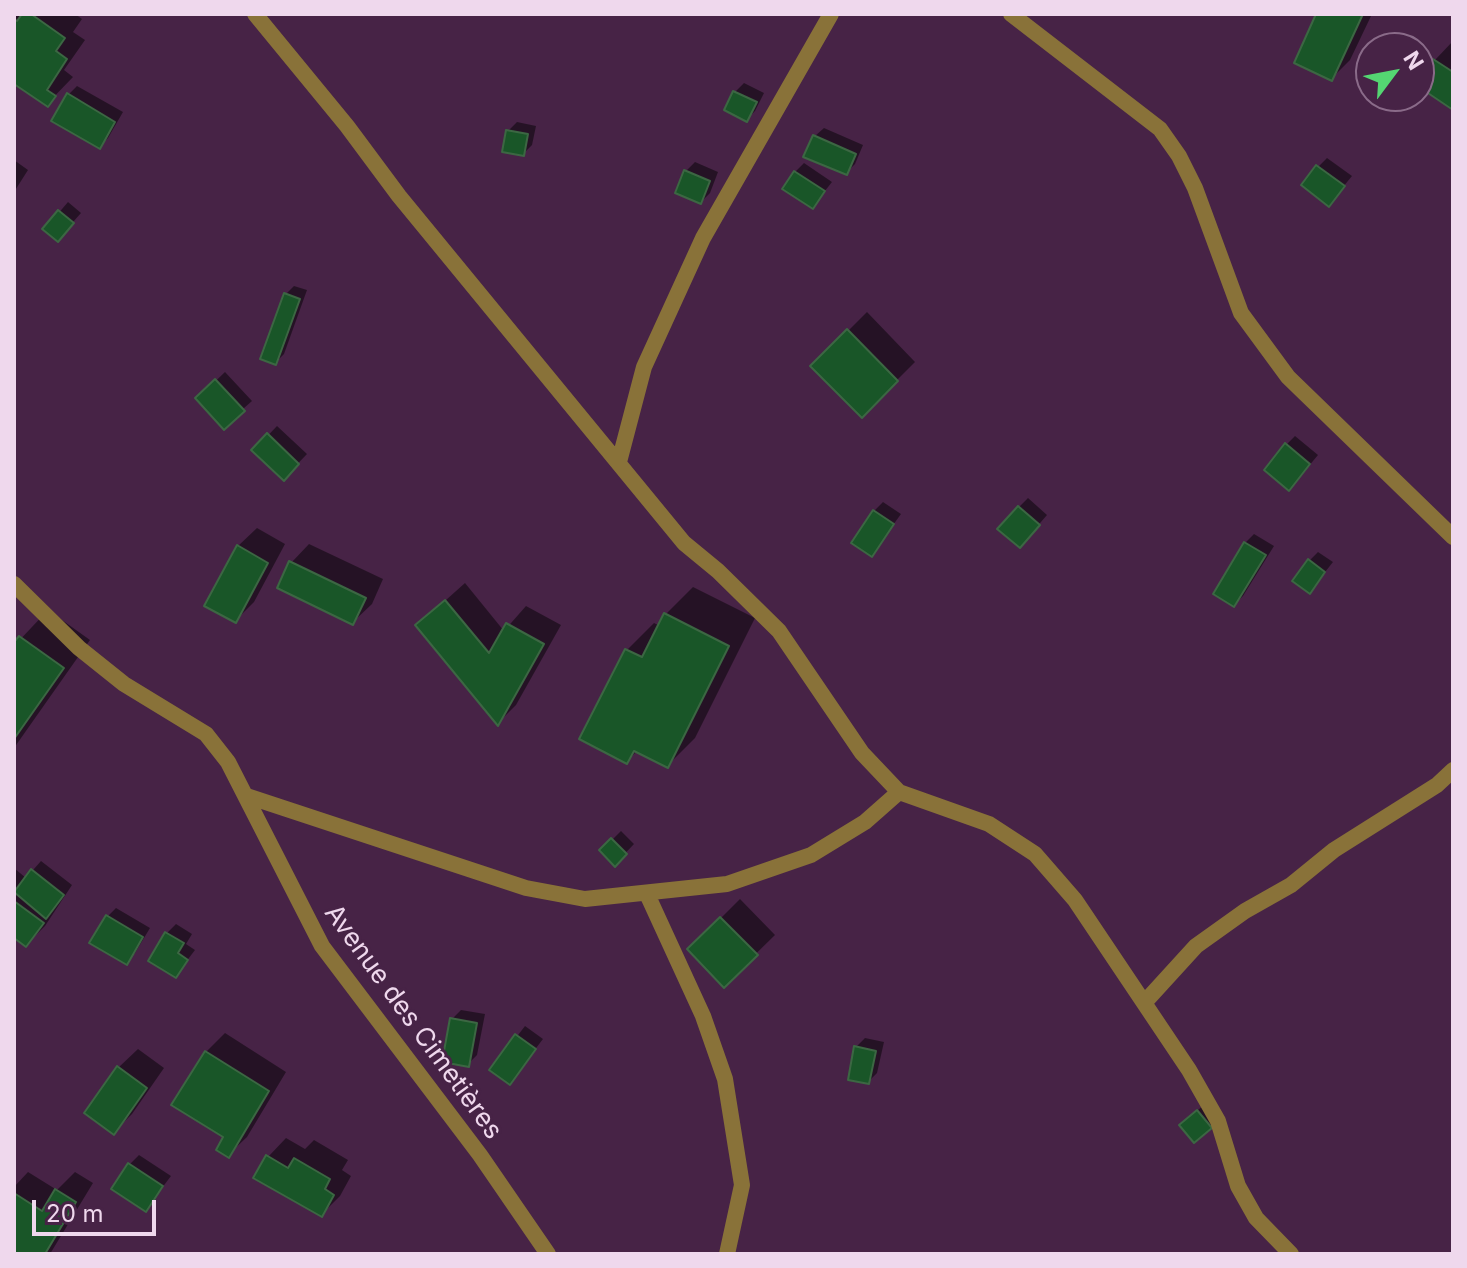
<!DOCTYPE html>
<meta charset="utf-8">
<style>
body{margin:0}
#map{position:relative;width:1467px;height:1268px;overflow:hidden;background:#472346;font-family:Inter,sans-serif}
canvas{display:block}
.frame{position:absolute;inset:0;border:16px solid #efd8ed;pointer-events:none}
.north{position:absolute;left:1355px;top:32px;width:80px;height:80px;box-sizing:border-box;background:#472346;border:2px solid #8a6b89;border-radius:50%;rotate:58deg;font-size:22px;font-weight:700;line-height:32px;text-align:center;color:#efd8ed}
.north::after{content:'';display:block;margin:auto;width:28px;height:36px;background:#54d672;clip-path:polygon(50% 0,100% 100%,50% 72%,0 100%)}
.scale{position:absolute;left:32px;top:1200px;width:124px;height:36px;box-sizing:border-box;border:4px solid #efd8ed;border-top:0;padding-left:10px;font-size:24px;line-height:28px;white-space:nowrap;color:#efd8ed;-webkit-text-stroke:6px #472346;paint-order:stroke}
</style>
<div id="map">
<canvas width="1467" height="1268"></canvas>
<div class="frame"></div>
<div class="north">N</div>
<div class="scale">20 m</div>
</div>
<script>
const ctx = document.querySelector('canvas').getContext('2d');
ctx.lineJoin = 'round';
function paint(path, color) { ctx.fillStyle = color; ctx.fill(path, 'evenodd'); }
const shape = rows => new Path2D(rows.map(r => 'M' + r).join(''));
function stroke(path, color, width, dash) { ctx.strokeStyle = color; ctx.lineWidth = width; ctx.lineCap = dash ? 'butt' : 'round'; ctx.setLineDash(dash || []); ctx.stroke(path); }
function write(font, color, halo, rows, align = 'center') {
  ctx.font = font + ' Inter,sans-serif'; ctx.lineWidth = 6; ctx.setLineDash([]); ctx.textBaseline = 'middle'; ctx.strokeStyle = halo; ctx.fillStyle = color; for (const [text, x, y, turn = 0] of rows) {
    ctx.save(); ctx.translate(x, y); ctx.rotate((+turn || 0) * Math.PI / 180); ctx.textAlign = isNaN(turn) ? turn : align; if (halo) ctx.strokeText(text, 0, 0); ctx.fillText(text, 0, 0); ctx.restore();
  }
}
paint(shape([
 [14,14,75,14,82,19,73,32,85,40,64,70,73,77,47,104,16,83,14,85],
 [1319,14,1377,14,1372,14,1350,60,1332,78],
 [1453,41,1453,107,1419,84,1435,60],
 [744,83,764,93,755,111,746,120,735,92],
 [77,86,123,112,108,138,100,146,68,95],
 [517,122,536,126,532,145,523,154,508,131],
 [824,128,863,145,855,164,846,173,815,136],
 [1327,158,1352,176,1329,204,1318,167],
 [14,160,28,170,14,192],
 [695,162,718,172,710,193,701,202,686,171],
 [804,163,832,182,813,206,795,172],
 [68,202,81,213,66,230,45,229],
 [294,286,307,290,284,354,275,363,286,294],
 [867,312,915,362,862,415,813,366],
 [225,372,252,401,243,409,198,398],
 [277,426,307,454,284,478,254,450],
 [1295,436,1318,455,1298,479,1286,445],
 [1028,498,1047,515,1028,537,1019,507],
 [883,502,901,514,872,554,874,511],
 [257,528,285,544,254,602,236,620,238,546],
 [1254,534,1274,546,1243,596,1234,605,1245,543],
 [309,544,383,579,372,604,353,622,291,563],
 [1318,552,1333,562,1310,591,1309,561],
 [465,583,504,631,526,606,561,625,516,705,498,723,418,625],
 [693,587,755,618,695,738,667,766,638,750,627,761,627,650,654,623,660,626,666,614],
 [48,610,90,640,14,748,14,646],
 [621,831,634,844,615,864,602,850],
 [41,861,72,885,45,926,26,945,14,935,14,868,26,878],
 [740,899,775,935,724,985,690,949],
 [116,908,150,928,135,953,126,962,107,917],
 [176,924,192,934,186,944,195,950,176,975,150,960,167,933],
 [461,1010,485,1014,477,1055,468,1064,452,1019],
 [525,1026,543,1039,510,1082,492,1069],
 [225,1033,286,1072,247,1137,228,1155,206,1052],
 [865,1038,884,1042,877,1073,868,1082,856,1047],
 [138,1049,164,1068,132,1114,114,1132,87,1113,119,1067],
 [1207,1103,1219,1118,1210,1127,1190,1116],
 [286,1138,305,1149,314,1140,348,1160,342,1170,351,1176,340,1196,321,1215,268,1157],
 [139,1155,171,1176,146,1209,130,1164],
 [28,1172,57,1190,75,1172,93,1183,50,1254,14,1254,14,1187]
]), '#0007');
const building = shape([
 [22,14,31,14,65,38,56,51,67,59,47,90,56,96,48,107,14,84,14,19,17,21,22,14],
 [1316,14,1363,14,1332,81,1294,63,1316,14],
 [1433,59,1453,72,1453,110,1419,87,1419,80,1433,59],
 [733,91,757,102,747,122,724,110,733,91],
 [67,93,115,122,100,149,51,121,67,93],
 [506,130,528,134,524,156,502,152,506,130],
 [813,135,856,154,847,175,803,157,813,135],
 [1316,165,1345,186,1329,207,1301,185,1316,165],
 [684,170,710,181,701,204,675,193,684,170],
 [794,171,825,191,813,209,782,189,794,171],
 [58,210,74,223,58,242,42,229,58,210],
 [284,293,300,299,276,365,260,359,284,293],
 [847,329,898,381,862,418,810,366,847,329],
 [215,379,245,411,224,430,195,398,215,379],
 [267,433,299,464,284,481,251,450,267,433],
 [1285,443,1310,464,1289,491,1264,470,1285,443],
 [1018,506,1040,525,1020,548,997,529,1018,506],
 [873,510,894,524,872,557,851,543,873,510],
 [1244,542,1266,555,1234,607,1213,594,1244,542],
 [237,545,268,563,236,623,204,606,237,545],
 [1308,559,1325,572,1310,594,1292,581,1308,559],
 [289,561,366,598,353,625,277,588,289,561],
 [445,600,489,653,506,623,544,644,498,726,415,625,445,600],
 [664,613,729,646,668,768,634,751,627,764,579,739,625,649,642,657,664,613],
 [19,636,64,668,14,739,14,642,19,636],
 [611,838,627,854,615,867,599,850,611,838],
 [31,869,64,895,46,919,14,892,31,869],
 [14,901,44,923,26,947,14,938,14,901],
 [106,915,143,937,127,965,89,943,106,915],
 [720,917,758,955,724,988,687,949,720,917],
 [165,932,184,943,178,953,188,960,176,978,148,961,165,932],
 [450,1018,477,1023,469,1067,442,1062,450,1018],
 [515,1034,536,1049,510,1085,489,1070,515,1034],
 [854,1046,876,1051,869,1084,848,1080,854,1046],
 [205,1051,269,1091,229,1158,216,1150,223,1137,171,1105,205,1051],
 [117,1066,147,1088,114,1135,84,1113,117,1066],
 [1197,1110,1212,1128,1194,1143,1179,1125,1197,1110],
 [266,1155,288,1168,294,1158,330,1179,325,1189,334,1195,322,1217,253,1178,266,1155],
 [128,1163,163,1186,146,1212,111,1189,128,1163],
 [55,1189,76,1202,45,1254,14,1254,14,1193,42,1211,55,1189]
]);
paint(building, '#195628');
stroke(building, '#3c6743', 2);
stroke(shape([
 [255,14,347,126,399,196,684,543,718,571,779,631,862,753,899,792,989,824,1035,854,1075,900,1189,1070,1218,1121,1238,1186,1256,1218,1291,1254],
 [1011,14,1160,129,1179,156,1195,188,1241,313,1288,377,1453,537],
 [619,462,644,367,703,238,831,14],
 [14,584,79,648,124,684,206,734,228,762,322,946,480,1155,548,1254],
 [247,796,526,888,585,899,727,884,811,855,865,822,899,792],
 [647,894,703,1016,725,1079,742,1185,727,1254],
 [1144,1003,1196,946,1245,911,1291,885,1334,850,1437,785,1453,770]
]), '#897239', 16);
write('26px', '#efd8ed', '#472346', [
 ["Avenue des Cimetières",413,1022,54]
]);
</script>
